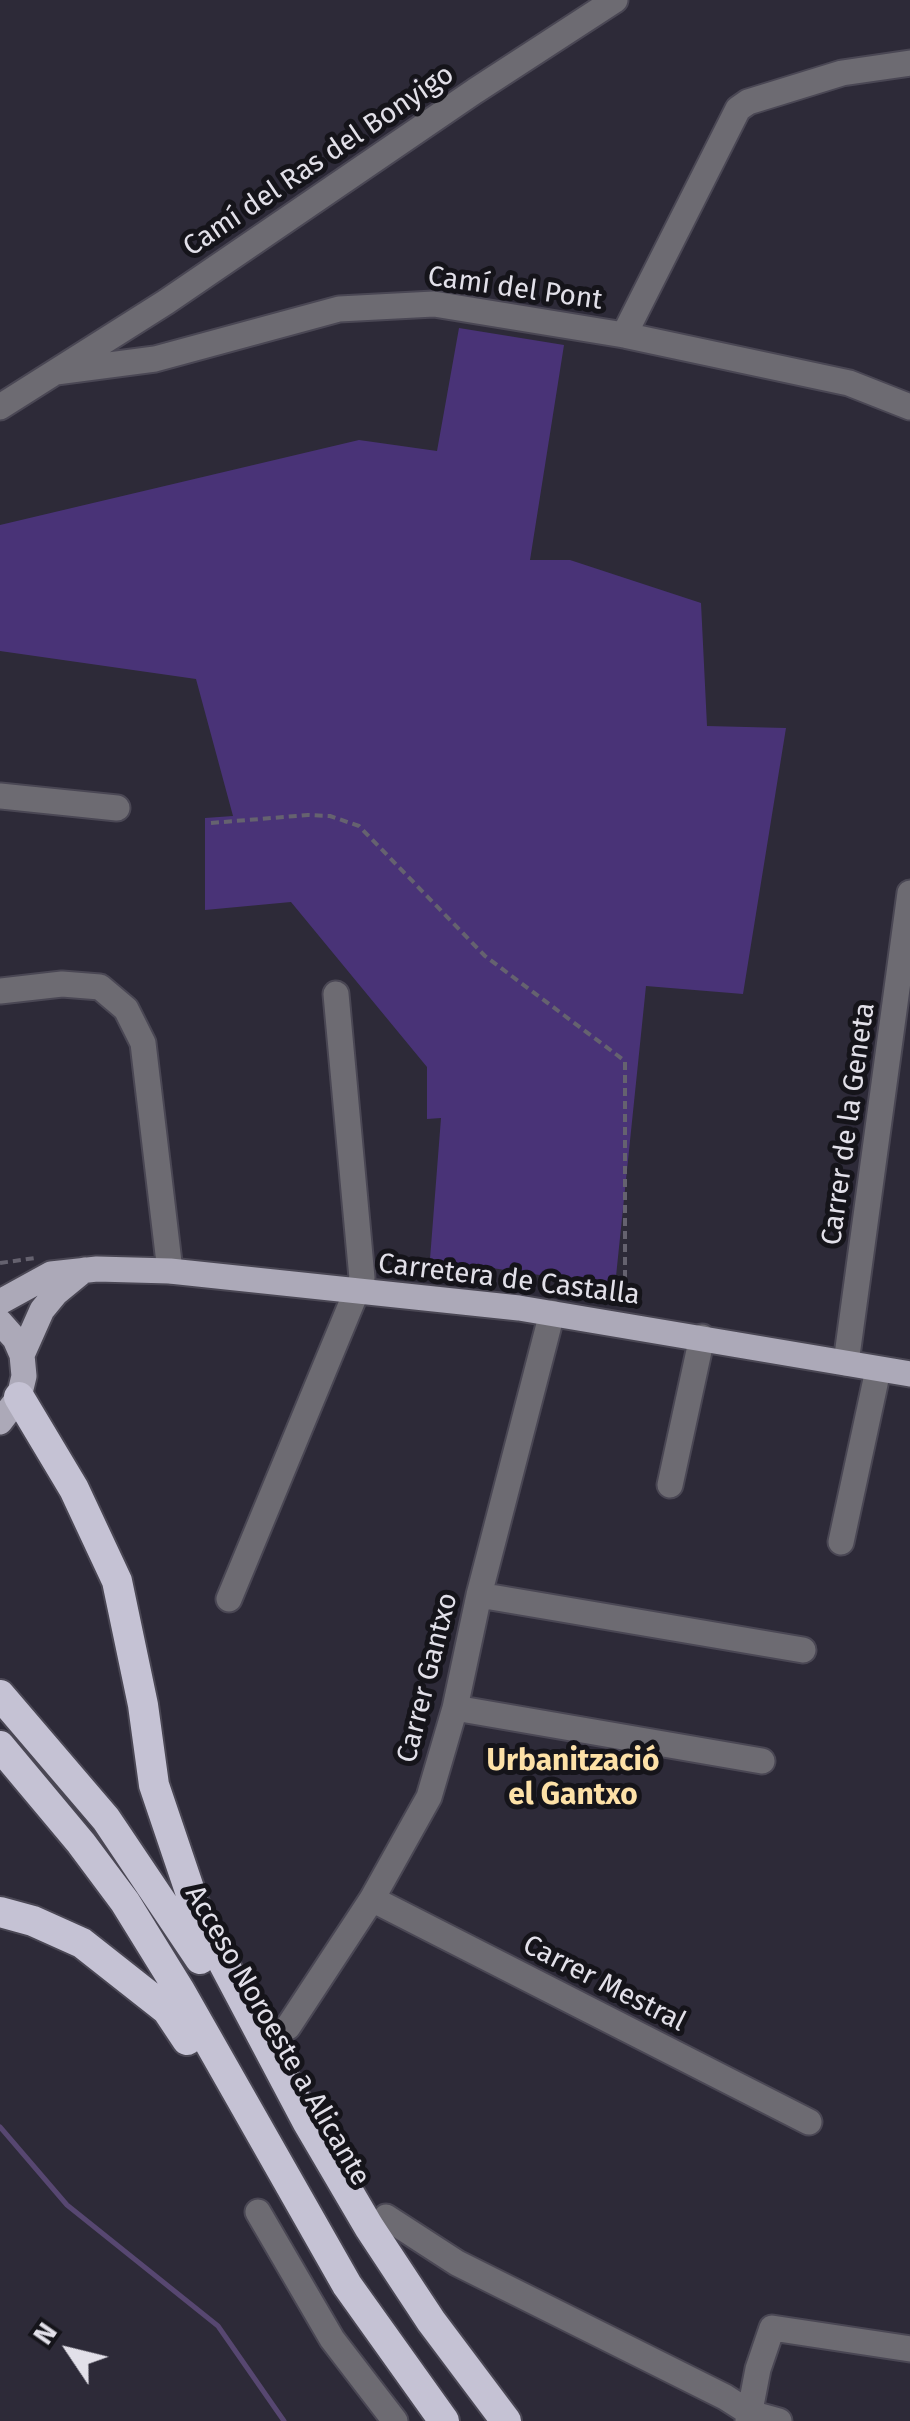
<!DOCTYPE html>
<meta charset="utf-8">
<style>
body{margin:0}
#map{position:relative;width:910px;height:2421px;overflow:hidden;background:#2d2a38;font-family:"Fira Sans",sans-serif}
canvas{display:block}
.north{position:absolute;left:20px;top:2301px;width:100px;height:100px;-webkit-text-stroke:8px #15141a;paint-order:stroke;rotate:305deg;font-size:28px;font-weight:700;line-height:40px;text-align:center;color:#e2e0e9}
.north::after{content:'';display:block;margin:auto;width:35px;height:45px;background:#e2e0e9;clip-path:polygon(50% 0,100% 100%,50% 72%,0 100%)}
</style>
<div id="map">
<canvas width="910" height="2421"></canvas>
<div class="north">N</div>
</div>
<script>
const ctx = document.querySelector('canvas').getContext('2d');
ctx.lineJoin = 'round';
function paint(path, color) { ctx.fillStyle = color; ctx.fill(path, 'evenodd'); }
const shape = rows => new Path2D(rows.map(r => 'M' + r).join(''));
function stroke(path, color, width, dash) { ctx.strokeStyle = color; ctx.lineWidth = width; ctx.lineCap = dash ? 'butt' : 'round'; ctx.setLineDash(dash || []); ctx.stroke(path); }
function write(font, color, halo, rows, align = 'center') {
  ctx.font = font + ' "Fira Sans",sans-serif'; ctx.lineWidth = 10; ctx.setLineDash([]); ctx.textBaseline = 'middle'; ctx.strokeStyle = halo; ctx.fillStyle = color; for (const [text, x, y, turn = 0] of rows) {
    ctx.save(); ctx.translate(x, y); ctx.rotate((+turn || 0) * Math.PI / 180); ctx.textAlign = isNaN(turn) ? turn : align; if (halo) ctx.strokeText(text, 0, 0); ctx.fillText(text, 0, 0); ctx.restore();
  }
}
paint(shape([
 [459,328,564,345,530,560,570,560,701,603,707,726,786,728,743,994,646,986,615,1286,430,1259,441,1118,427,1119,427,1067,291,902,205,910,205,818,233,816,196,679,0,651,0,525,359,440,437,451]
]), '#493377');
stroke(shape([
 [0,2127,67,2205,218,2326,284,2421]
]), '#574771', 5);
const minor = shape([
 [624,335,738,109,748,102,842,73,910,63],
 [56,372,155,359,339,309,434,304,624,335,849,383,910,407],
 [0,407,166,302,475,91,615,0],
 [0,796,117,808],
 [0,991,62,984,100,987,126,1009,143,1043,170,1271],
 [846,1363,910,893],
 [670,1485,702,1337],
 [841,1542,878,1370],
 [479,1595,803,1650],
 [229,1599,362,1278,336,994],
 [455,1708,762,1761],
 [372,1899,809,2122],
 [288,2027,372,1899,429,1797,455,1708,479,1595,552,1313],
 [258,2212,332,2339,395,2421],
 [386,2217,457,2263,725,2397,750,2413,779,2421],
 [748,2421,758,2369,772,2328,910,2349]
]);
const major = shape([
 [0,1302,51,1274,97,1269,170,1271,519,1308,910,1374],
 [0,1322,15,1339,22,1355,24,1376,19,1397,0,1422],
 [22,1355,42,1310,56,1293,84,1270]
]);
const highway = shape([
 [19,1397,74,1489,117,1581,143,1705,154,1785,198,1915,308,2123,369,2227,431,2321,506,2421],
 [0,1695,106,1819,200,1959],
 [0,1746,81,1843,125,1902,180,1991,347,2285,444,2421],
 [0,1912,33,1921,82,1943,167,2010,187,2040]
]);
stroke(minor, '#4a4754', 29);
stroke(major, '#4a4754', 29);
stroke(highway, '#4a4754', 34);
stroke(shape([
 [211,823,308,815,330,816,359,826,485,956,625,1061,625,1284,619,1304],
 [0,1263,35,1258]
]), '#65626f', 4, [8, 5]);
stroke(minor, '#6d6b72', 25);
stroke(major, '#aca9b8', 25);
stroke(highway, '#c5c2d4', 30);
write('28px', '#e2e0e9', '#15141a', [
 ["Camí del Ras del Bonyigo",319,161,-34],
 ["Camí del Pont",515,289,8],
 ["Carrer de la Geneta",849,1124,-82],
 ["Carretera de Castalla",509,1280,7],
 ["Carrer Gantxo",428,1678,-76],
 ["Carrer Mestral",604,1984,27],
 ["Acceso Noroeste a Alicante",277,2036,60]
]);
write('bold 30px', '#fde1a7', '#15141a', [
 ["Urbanització",573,1762],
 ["el Gantxo",573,1796]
]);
</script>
